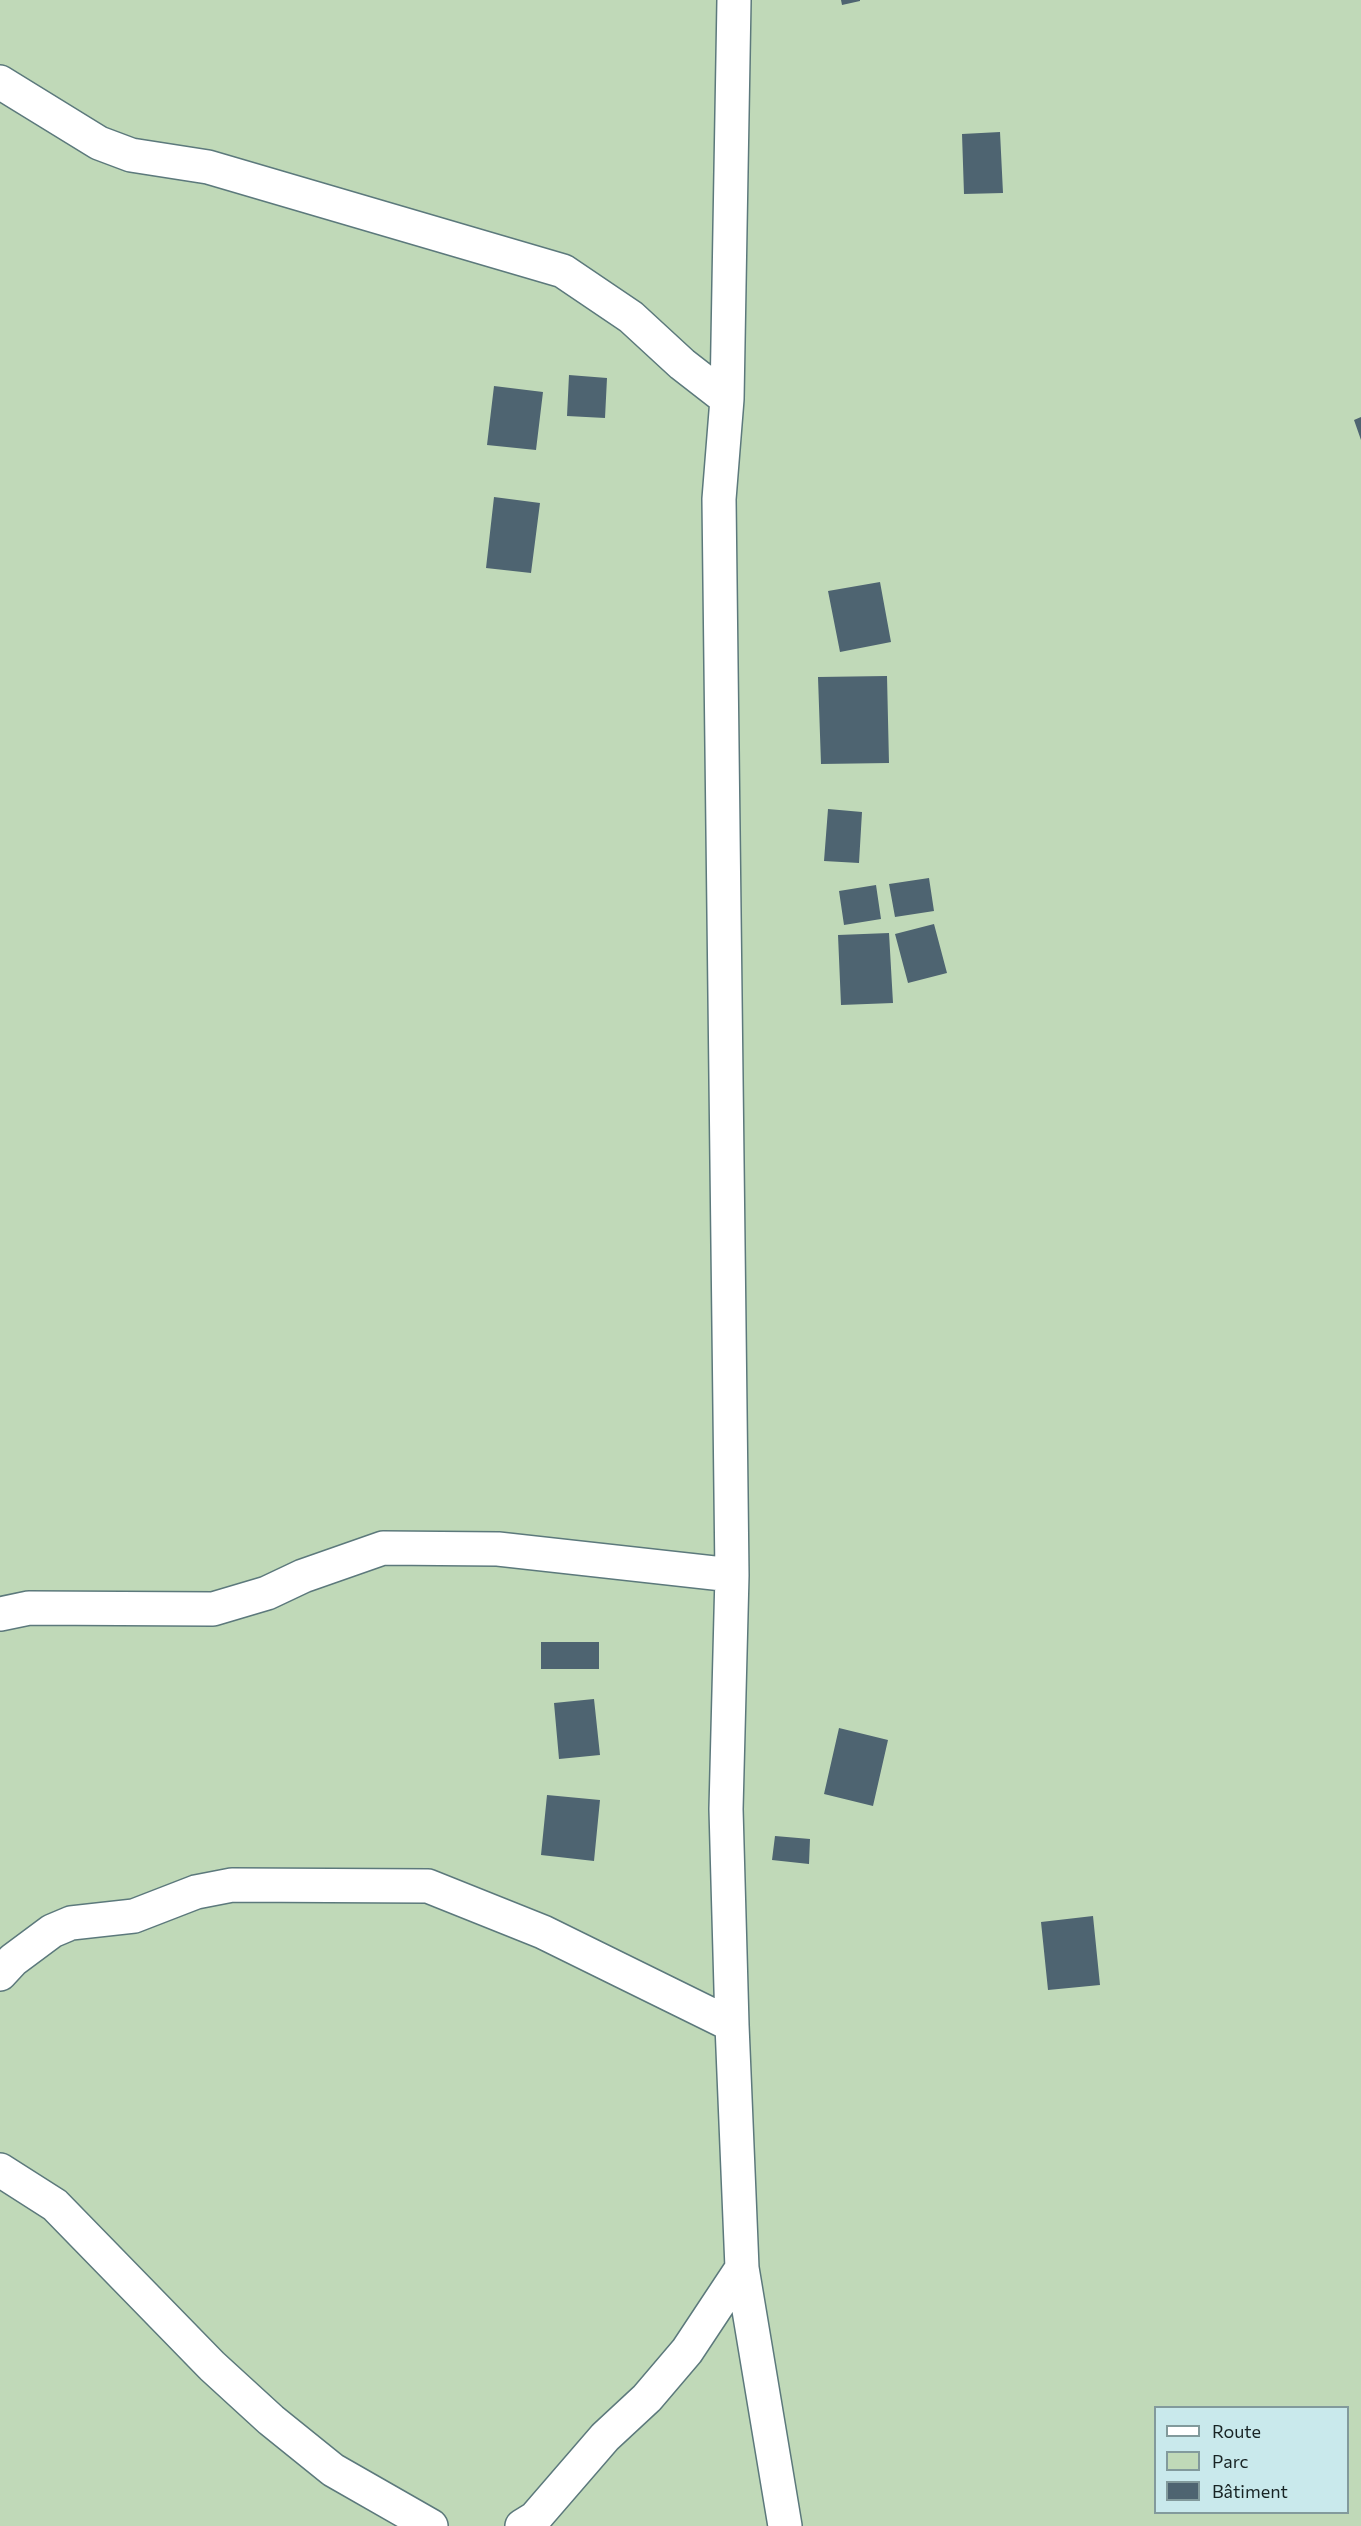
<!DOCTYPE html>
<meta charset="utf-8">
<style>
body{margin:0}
#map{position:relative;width:1361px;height:2526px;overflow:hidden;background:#c9e9ec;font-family:Commissioner,sans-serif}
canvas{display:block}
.legend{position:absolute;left:1154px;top:2406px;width:195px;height:108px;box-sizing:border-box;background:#c9e9ec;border:2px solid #829a9c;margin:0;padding:8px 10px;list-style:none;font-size:18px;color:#182425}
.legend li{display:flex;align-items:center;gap:12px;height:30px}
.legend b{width:30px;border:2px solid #829a9c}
</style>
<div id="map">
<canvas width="1361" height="2526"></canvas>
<ul class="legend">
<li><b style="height:8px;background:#fff"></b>Route</li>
<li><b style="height:16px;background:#c0d9b8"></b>Parc</li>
<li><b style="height:16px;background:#4e6471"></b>Bâtiment</li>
</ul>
</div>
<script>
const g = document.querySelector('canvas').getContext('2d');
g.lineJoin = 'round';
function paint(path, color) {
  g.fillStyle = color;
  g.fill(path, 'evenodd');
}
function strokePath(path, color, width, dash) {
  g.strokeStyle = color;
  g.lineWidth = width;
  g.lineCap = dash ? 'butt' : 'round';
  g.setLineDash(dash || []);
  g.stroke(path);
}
const green = new Path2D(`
 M0,0h1361v2526h-1361zM1156,2408h192v104h-192z`);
const building = new Path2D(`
 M841,0h19v1l-18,4z
 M1000,132l3,61 -39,1 -2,-60z
 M569,375l38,3 -2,40 -38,-2z
 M494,386l49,6 -7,58 -49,-5z
 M1361,417v23l-7,-20z
 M494,497l46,6 -9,70 -45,-5z
 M880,582l11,60 -51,10 -12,-61z
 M887,676l2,87 -68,1 -3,-87z
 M828,809l34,3 -3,51 -35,-2z
 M929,878l5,33 -39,6 -6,-33z
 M876,885l5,34 -37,6 -5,-34z
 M934,924l13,49 -39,10 -13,-49z
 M889,933l4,70 -52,2 -3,-70z
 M541,1642h58v27h-58z
 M594,1699l6,56 -41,4 -5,-56z
 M839,1728l49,12 -15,66 -49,-12z
 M547,1795l53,5 -6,61 -53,-6z
 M775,1836l35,3 -1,25 -37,-4z
 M1093,1916l7,69 -52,5 -7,-68z`);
const minor = new Path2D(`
 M734,0l-7,399 -8,100 13,1076 -6,234 6,216 10,243 43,258
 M0,82l99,61 32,12 77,12 355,104 68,46 51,47 45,35
 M0,1614l29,-6 184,1 54,-16 36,-17 80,-28 115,1 234,26
 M0,1974l13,-14 39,-29 19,-8 63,-7 62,-24 36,-7 196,1 115,46 189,93
 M0,2170l55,35 157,161 59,54 62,50 98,56
 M522,2526l13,-8 70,-81 42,-39 40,-47 55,-83`);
paint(green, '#c0d9b8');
paint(building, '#4e6471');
strokePath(minor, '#5c797c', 36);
strokePath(minor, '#fff', 33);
</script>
